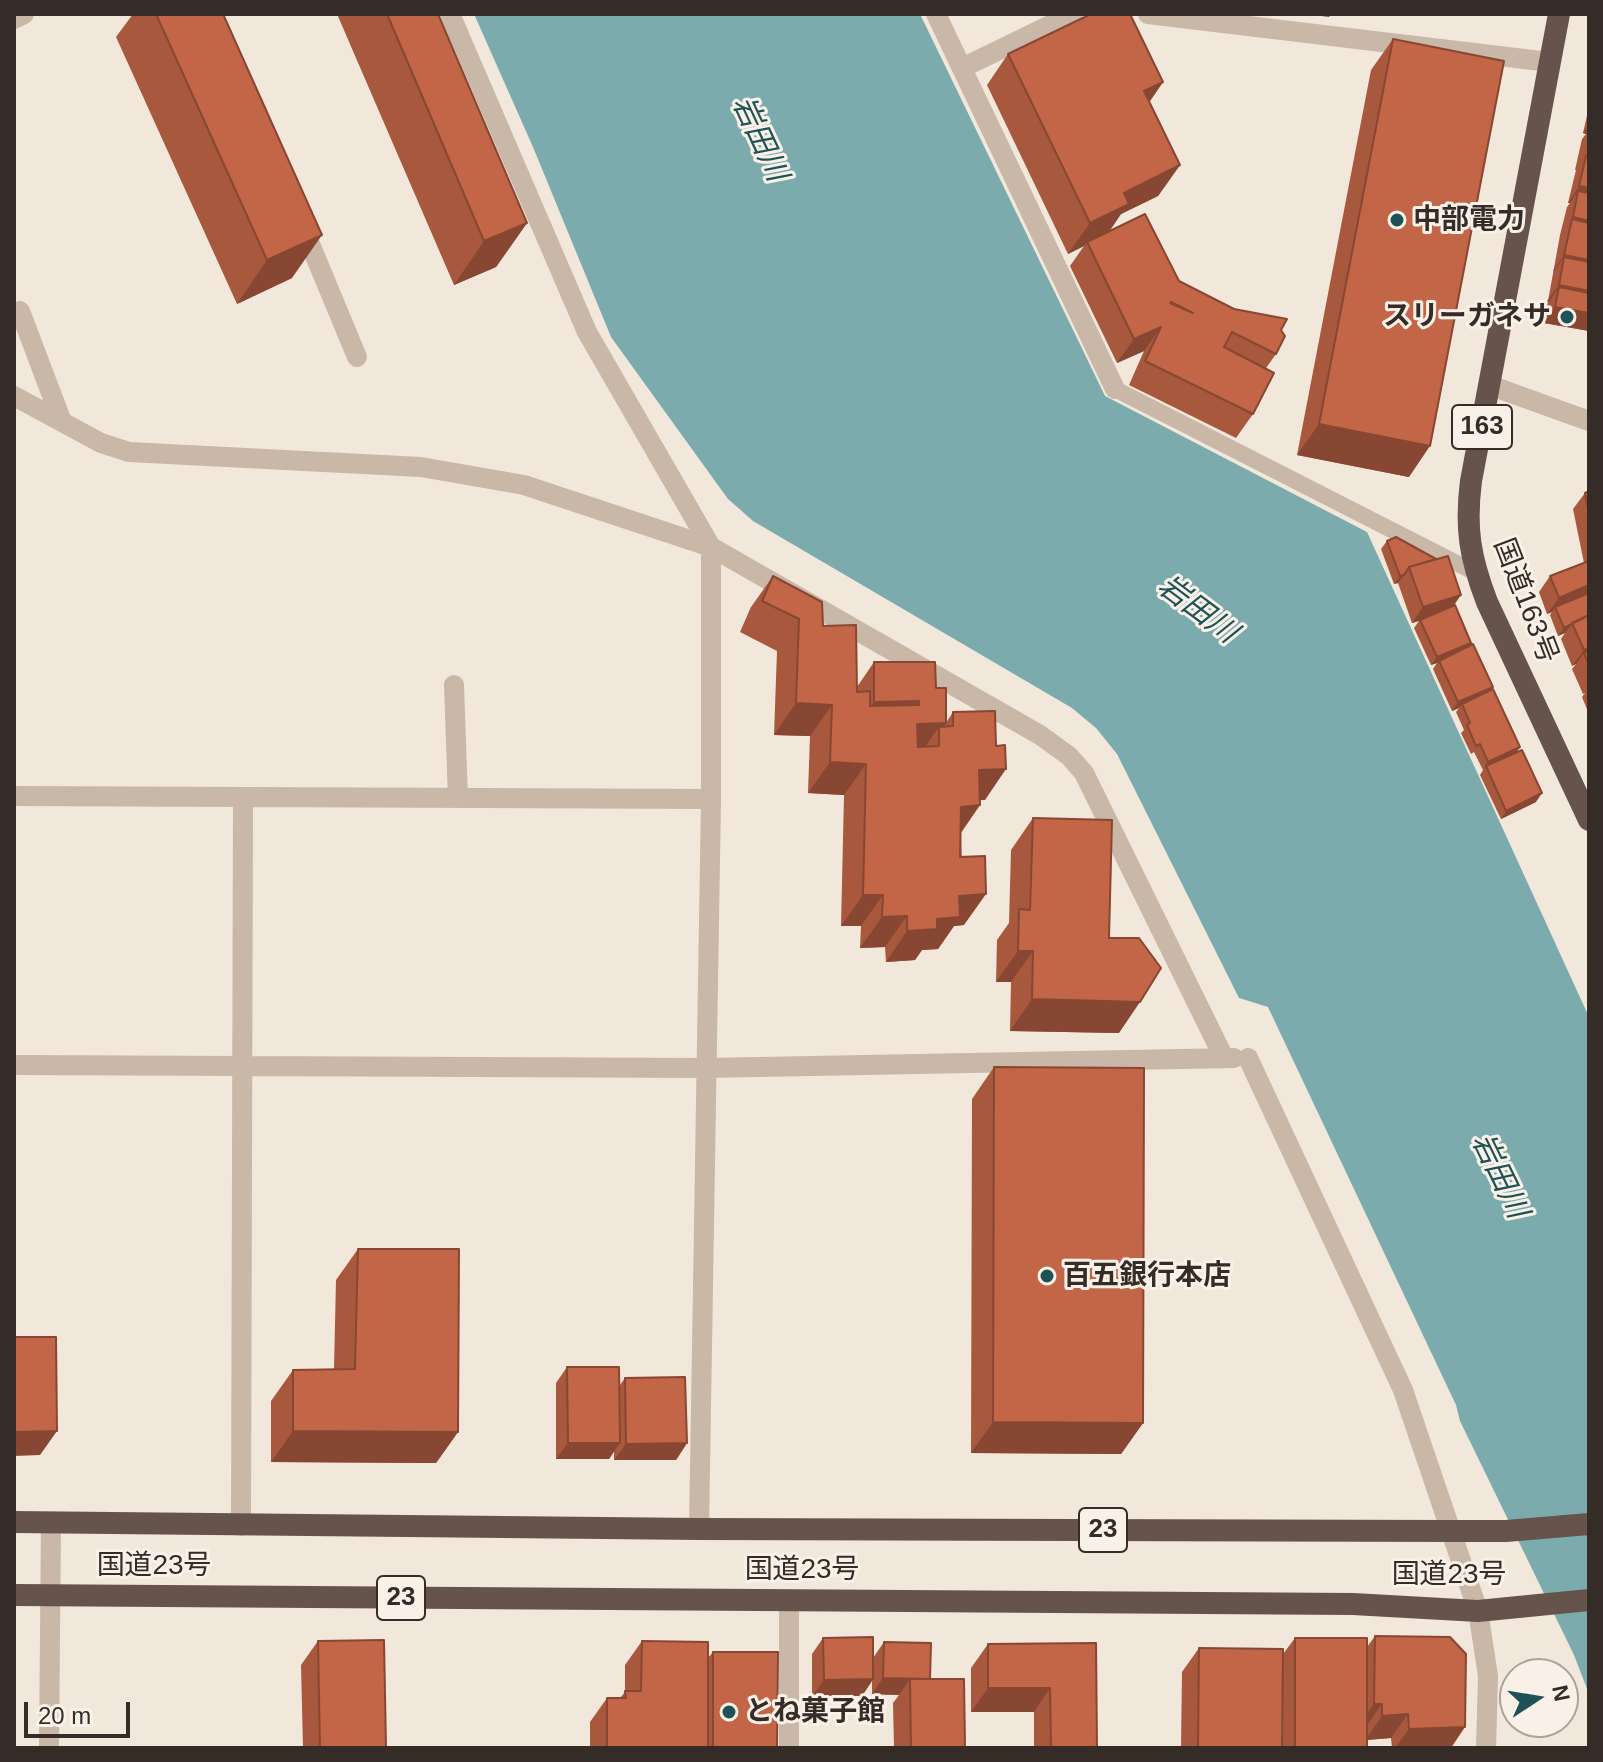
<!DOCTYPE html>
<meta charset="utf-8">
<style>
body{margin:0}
#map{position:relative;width:1603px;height:1762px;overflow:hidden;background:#f1e7db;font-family:Arial,sans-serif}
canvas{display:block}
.frame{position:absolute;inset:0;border:16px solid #352c28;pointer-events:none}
.north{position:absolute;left:1499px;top:1658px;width:80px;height:80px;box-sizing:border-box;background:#f9f1e7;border:2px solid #aba29b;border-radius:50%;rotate:78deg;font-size:22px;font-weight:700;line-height:32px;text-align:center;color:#352c28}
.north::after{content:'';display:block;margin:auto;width:28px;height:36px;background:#1e5256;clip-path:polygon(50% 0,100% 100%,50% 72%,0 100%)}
.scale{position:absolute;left:24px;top:1702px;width:106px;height:36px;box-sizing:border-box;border:4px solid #352c28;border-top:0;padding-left:10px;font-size:24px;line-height:28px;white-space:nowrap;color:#352c28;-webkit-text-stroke:6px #f9f1e7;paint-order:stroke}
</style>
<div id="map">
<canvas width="1603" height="1762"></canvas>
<div class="frame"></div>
<div class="north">N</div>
<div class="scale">20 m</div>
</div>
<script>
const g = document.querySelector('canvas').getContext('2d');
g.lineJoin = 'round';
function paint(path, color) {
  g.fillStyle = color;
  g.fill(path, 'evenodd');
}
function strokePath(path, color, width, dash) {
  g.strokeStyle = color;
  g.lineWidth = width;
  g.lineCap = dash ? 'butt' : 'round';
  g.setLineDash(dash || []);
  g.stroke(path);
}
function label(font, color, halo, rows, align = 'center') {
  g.font = font + ' Arial,"Noto Sans JP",sans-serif';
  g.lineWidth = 6;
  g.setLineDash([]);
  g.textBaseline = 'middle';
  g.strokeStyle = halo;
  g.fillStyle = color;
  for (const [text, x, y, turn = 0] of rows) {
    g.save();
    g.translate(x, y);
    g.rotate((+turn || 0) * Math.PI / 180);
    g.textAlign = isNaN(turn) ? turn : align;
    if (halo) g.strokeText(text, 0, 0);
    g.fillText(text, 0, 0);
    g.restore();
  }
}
const water = new Path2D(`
 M474,14h446l185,382 262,136 222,485v677l-15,-39 -114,-234 -4,-16 -188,-398 -29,-9 -122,-244 -21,-26 -24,-20 -319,-187 -25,-22 -117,-162 -78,-190z`);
const service = new Path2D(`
 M1115,389l361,184`);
const minor = new Path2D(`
 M450,14l137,318 124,215v252l-12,730
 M936,14l179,375
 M1148,14l401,48
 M962,68l111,-54
 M303,227l54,130
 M20,311l42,111
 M1489,385l100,36
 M14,396l87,47 28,9 292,15 103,18 187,62 329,188 29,21 15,17 140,285
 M454,685l4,113
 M14,796l697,3
 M14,1065l692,3 528,-10
 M241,1526l2,-729
 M789,1600v148
 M49,1748l2,-226`);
const tertiary = new Path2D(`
 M14,19l10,-5
 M1248,1058l155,332 75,221 10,65 -2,72`);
const trunk = new Path2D(`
 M1559,14l-88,467c-6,47 -1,77 16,121l102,218
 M14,1522l685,7 752,2h55l83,-7
 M14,1595l1339,9 125,7 111,-11`);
const wall = new Path2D(`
 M133,14h90l69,264 -55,26 -121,-267z
 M337,14h101l89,209 -31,44 -42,18z
 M1393,39l16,438 -112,-22 74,-385z
 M1008,54l155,28 -14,20 31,63 -22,31 -37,18 -12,17 70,50 55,28 47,21 -5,24 -10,14 -13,46 -17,24 -107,-53 15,-34 -27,12 -47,-97 14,-20 -16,8 -81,-169zM1171,302l22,11 -23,-10z
 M1589,107v224l-45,-8 16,-88 7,-28 3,-4h-2l8,-33h-1l7,-31 4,-5 -3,-1z
 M1589,491v223l-7,-17 3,-4 -2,1 -11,-25 4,-5 -4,2 -11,-27 4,-6 -7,3 -8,-21 2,-3 -5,2 -8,-22 11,-16 34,-13 -11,-54 12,-16z
 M1387,541l67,64 17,38 -2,3 21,44 27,62 19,50 -35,17 -21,-44 3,-5 -9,-18 -3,2 -10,-21 3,-3 -8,-18 3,-4 -7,3 -19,-42 4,-6 -6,2 -17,-37 5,-7 -7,2 -14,-40 -4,1 -13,-35z
 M773,576l50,50 34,61 17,-25 62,26 10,35 7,-11 32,88h-5v5l-19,28 3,92 -10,1 -16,23 -16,1 -7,10 -29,2 -1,-15 -25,1 1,-22h-20l3,-131 -36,-2 2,-57 -36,-1 3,-84 -37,-19 11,-25z
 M1033,818l76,120 10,95 -109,-2 1,-49h-15l1,-42 12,-17 2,-73z
 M994,1067l149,356 -22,31 -150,-1 1,-354z
 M358,1249l100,183 -22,31 -165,-1v-61l22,-31 41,-1 2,-89z
 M567,1367l53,18 5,-7 62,65 -11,17h-62v-9l-5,8h-53v-76z
 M1375,1636l76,112h-59l-1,-10 -24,2v8h-186l1,-76 17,-24 84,6 12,-16 72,9z
 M823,1638l50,20 11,-16 46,37 35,69h-71l-1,-45 6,-8 -27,-1v-13l-10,15h-50v-42z
 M318,1641l68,107h-83l-2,-83z
 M642,1641l66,17 5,-6 64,96h-187v-26l17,-24h13l5,-6v-27z
 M1096,1643l1,105h-63v-36h-63v-44l17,-24z`);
const shadedWall = new Path2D(`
 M1306,14h25l-2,3z
 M1163,82l-21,31 2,-22z
 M1589,124v5l-3,5 -3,-1z
 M1587,154h2v19l-3,-17 -11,14z
 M1180,165l-22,31 -37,18 -14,21 -20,7 -3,4 -16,8 22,-31 34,-30z
 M1579,186l10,2v19l-11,-16 -8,12h-2z
 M527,223l-31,44 -42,18 30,-44z
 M322,235l-30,43 -55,26 30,-44z
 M1564,255l25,5v18l-25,-21 -10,14h-1z
 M1559,285l30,6v19l-30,-23 -10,15 -2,-1z
 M1555,307l34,6v18l-45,-8z
 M1161,327l-17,24 -27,12 17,-24z
 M1319,424l111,22 -21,31 -112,-22z
 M1404,575l-6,8 -4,1 6,-8z
 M1589,585v12l-34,10 -3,5 -5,2 12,-16z
 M1461,595l-11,16 -38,12 11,-16z
 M1571,625l-6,8 -7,3 6,-8z
 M1471,643l-5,8 -27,10 -2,2 -6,2 6,-8z
 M1589,647v12l-5,-6 -8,11 -4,2 12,-16z
 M1493,687l-6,8 -25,9 -3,4 -7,3 6,-9z
 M919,701l-22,31 -45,1 22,-31z
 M796,703l36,2 -22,31 -36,-1z
 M946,723l-7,10v-6l-19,27 -25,1 22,-31z
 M1520,747l-5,8 -29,11 -3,5 5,-9z
 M830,762l36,2 -22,31 -36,-2z
 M1006,769l-21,31 -28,1 22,-31z
 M1542,793l-6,9 -35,17 5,-8z
 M980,805l-22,31 3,-29z
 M986,894l-22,31 -10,1 -16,23 -16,1 -7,10 -29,2 21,-31 52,-35z
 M863,895h20l-22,31h-20z
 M907,916l-22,31 -25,1 22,-31z
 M1018,951h15l-22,31h-15z
 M1032,999l108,3 -21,31 -109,-2z
 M993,1422l150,1 -22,31 -150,-1z
 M57,1431l-17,24 -26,1v-24z
 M293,1431l165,1 -22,31 -165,-1z
 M568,1443h52l-11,16h-53z
 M687,1443l-11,17h-62l12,-16z
 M883,1678l47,2 -20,-1 -11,16 -27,-1z
 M873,1679l-11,17h-50l12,-16z
 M988,1688h62l-16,24h-63z
 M1374,1704h8l-17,24h-8z
 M1408,1714l-17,24 -26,2 17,-24z
 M1465,1727l-14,21h-56l14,-19z`);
const building = new Path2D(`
 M156,14h67l99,221 -55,25z
 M387,14h51l89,209 -43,18z
 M1091,14h39l33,68 -19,9 36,74 -56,28 5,11 -39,19 -82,-169z
 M1393,39l111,22 -74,385 -111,-22z
 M1586,156h3v32l-10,-2z
 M1578,191l11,2v28l-16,-4z
 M1145,214l34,67 55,28 53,10 -6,11 4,6 -9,18 -44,-22 -8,15 50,26 -21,41 -108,-53 16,-34 -27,12 -47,-97zM1171,302l22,11 -23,-10z
 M1572,219l17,4v37l-25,-5z
 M1564,257l25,5v29l-30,-6z
 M1559,287l30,6v20l-34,-6z
 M1589,491v23l-4,-21z
 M1396,537l40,22 -27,8 -5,8 -4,1 -13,-35z
 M1448,556l13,39 -38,12 -14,-40z
 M1589,561v24l-30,13 -9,-22z
 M773,576l49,26 1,24 33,-1 1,67 13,-1v15l49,-1v-4l-45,1v-40h61l1,26h10v35l-29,1 1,23 21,-1v-19l14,-1v-14l42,-1 1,35 9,-1 1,24 -27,1 1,35 -19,2 -1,50 25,-1 1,38 -27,2 1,21 -23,2v10l-30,2v-15l-25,1 1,-22h-20l3,-131 -36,-2 2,-57 -36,-2 3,-84 -37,-18z
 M1589,593v22l-25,13 -9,-21z
 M1455,605l16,38 -34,14 -17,-37z
 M1589,615v32l-5,3 -12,-27z
 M1473,644l20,43 -35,15 -19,-41z
 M1589,651v14l-5,-12z
 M1493,689l27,58 -32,15 -8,-18 -4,2 -9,-21 3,-2 -8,-19z
 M1522,750l20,43 -36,18 -20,-45z
 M1033,818l79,2 -3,118h30l22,30 -21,34 -108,-3 1,-48h-15l1,-42 11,1z
 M994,1067l150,1 -1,355 -150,-1z
 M358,1249h101l-1,183 -165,-1v-61l62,-1z
 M14,1337h42l1,94 -43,1z
 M567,1367h52l1,76h-52z
 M685,1377l2,66 -61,1 -1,-66z
 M1375,1636l75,1 16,17 -1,73 -56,2 -1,-15 -26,2v-12h-8z
 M873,1637v42l-49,1 -1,-42z
 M1295,1638h72v110h-72z
 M384,1640l2,108h-66l-2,-107z
 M642,1641l66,1v106h-101v-50h19l-1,-7h16z
 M884,1642l47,1 -1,36 -47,-1z
 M1096,1643l1,105h-46l-1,-60h-62v-44z
 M1199,1648l84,1 -1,99h-84z
 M713,1652h65l-1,96h-64z
 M910,1679h54l1,69h-54z`);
const markers = [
 [1397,220,8,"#1e5256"],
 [1567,317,8,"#1e5256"],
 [1047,1276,8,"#1e5256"],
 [729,1712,8,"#1e5256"]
];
const shields = [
 [1482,427,60],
 [1103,1530,48],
 [401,1598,48]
];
const shieldNames = [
 ["163",1482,427],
 ["23",1103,1530],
 ["23",401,1598]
];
const poiNames = [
 ["中部電力",1413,220],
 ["スリーガネサ",1551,317,"right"],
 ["百五銀行本店",1063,1276],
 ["とね菓子館",745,1712]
];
const streetNames = [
 ["国道163号",1525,601,69],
 ["国道23号",154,1566],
 ["国道23号",802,1570],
 ["国道23号",1449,1575]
];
const waterNames = [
 ["岩田川",759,139,65],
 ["岩田川",1197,610,37],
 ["岩田川",1499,1176,64]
];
paint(water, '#7babad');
strokePath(service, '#c9b7a7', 16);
strokePath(minor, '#c9b7a7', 20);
strokePath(tertiary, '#c9b7a7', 20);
strokePath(trunk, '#66544c', 22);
paint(wall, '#a8583d');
paint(shadedWall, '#884732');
paint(building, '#c36647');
strokePath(building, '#884732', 2);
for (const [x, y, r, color] of markers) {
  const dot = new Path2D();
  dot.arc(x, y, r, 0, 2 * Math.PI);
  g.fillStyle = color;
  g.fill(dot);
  strokePath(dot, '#f9f1e7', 3);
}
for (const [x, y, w] of shields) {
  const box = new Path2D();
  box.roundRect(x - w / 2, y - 22, w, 44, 6);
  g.fillStyle = '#f9f1e7';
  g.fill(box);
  strokePath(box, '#352c28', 2);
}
label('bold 26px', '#352c28', null, shieldNames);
label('bold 28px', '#352c28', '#f9f1e7', poiNames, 'left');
label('28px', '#352c28', '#f9f1e7', streetNames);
label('italic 30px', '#1e5256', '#f9f1e7', waterNames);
</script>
